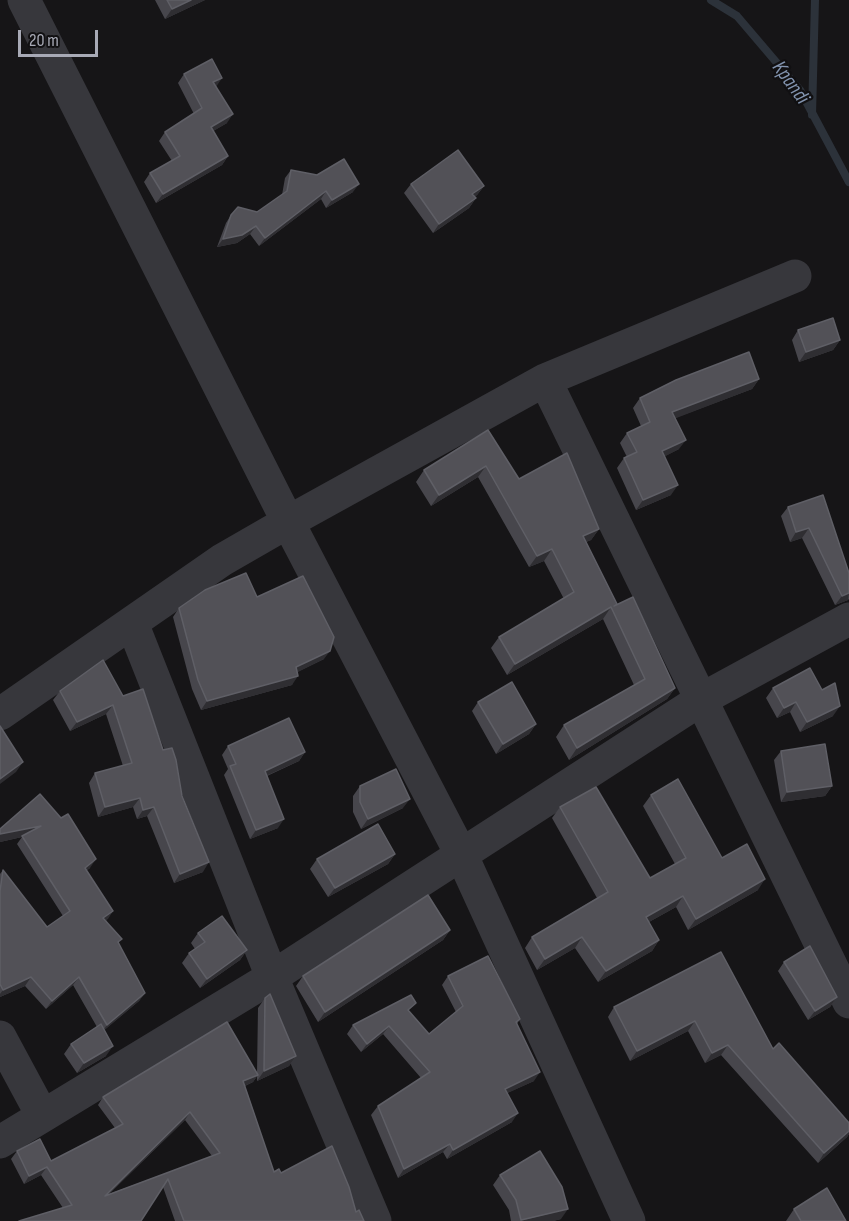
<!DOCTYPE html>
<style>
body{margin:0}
#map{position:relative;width:849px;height:1221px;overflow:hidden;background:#161517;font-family:"Sofia Sans Condensed",sans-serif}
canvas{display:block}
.scale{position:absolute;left:18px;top:30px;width:80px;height:27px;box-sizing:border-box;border:3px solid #a8aab6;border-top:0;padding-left:8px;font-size:18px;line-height:21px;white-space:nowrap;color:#a8aab6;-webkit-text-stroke:4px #111012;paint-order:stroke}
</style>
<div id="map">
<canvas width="849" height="1221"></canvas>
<div class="scale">20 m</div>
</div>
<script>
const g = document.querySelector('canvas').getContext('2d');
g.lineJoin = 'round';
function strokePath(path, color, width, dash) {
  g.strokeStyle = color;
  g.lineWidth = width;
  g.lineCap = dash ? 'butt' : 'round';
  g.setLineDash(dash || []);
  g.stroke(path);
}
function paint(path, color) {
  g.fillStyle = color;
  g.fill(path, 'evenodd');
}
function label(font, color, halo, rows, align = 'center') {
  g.font = font + ' "Sofia Sans Condensed",sans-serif';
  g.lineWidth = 4.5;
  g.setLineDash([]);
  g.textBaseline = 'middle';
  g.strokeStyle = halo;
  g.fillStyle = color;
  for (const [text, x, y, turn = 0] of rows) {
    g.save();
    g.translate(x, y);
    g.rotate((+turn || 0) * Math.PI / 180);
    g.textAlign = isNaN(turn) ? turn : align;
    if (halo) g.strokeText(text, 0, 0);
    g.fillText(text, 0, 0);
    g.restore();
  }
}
const stream = new Path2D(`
 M711,0l26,16 63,74 49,92
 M812,115l3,-115`);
const minor = new Path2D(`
 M24,0l264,522 174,334 167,365
 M545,380l304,622
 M132,623l140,354 103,244
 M0,714l222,-154 66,-38 257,-142 250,-104
 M0,1037l42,78
 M0,1142l272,-165 430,-278 147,-80`);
const wall = new Path2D(`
 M155,0h50l-40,19z
 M184,74l32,13 11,36 -14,8 15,25 -6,9 -66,38 -12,-21 6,-9 22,-12 -13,-20 6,-9 29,-18 -16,-31z
 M291,170l62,22 -27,16 -5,-9 -62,47 -9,-12 -13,9 -20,4 9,-24 5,-8 26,-3 25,-17 3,-17z
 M411,184l73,2 -7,9 -3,2 2,1 -7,10 -36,25 -29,-40z
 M798,330l42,10 -7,10 -34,12 -7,-22z
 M759,379l-7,10 -77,29 4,31 -14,7 6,39 -35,15 -19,-42 7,-10 3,-1 -7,-14 7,-10 14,-7 -8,-18 7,-10z
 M488,430l31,49 80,50 -8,11 -5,2 31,62 58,84 -8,11 -98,61 -13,-23 8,-12 70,-40 -31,-66 -96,56 -16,-27 8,-11 65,-38 -20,-38 -15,6 -51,-90 -47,29 -15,-24 8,-12z
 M823,495l26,78v26l-1,1 -13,5 -33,-67 -12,4 -9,-26 7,-9z
 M257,597l67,62 -27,13 -5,13 -91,25 -9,-21 -19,-72 6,-9z
 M773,688l60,28 -33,16 -10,-20 -13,6 -11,-20z
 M60,691l63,5 40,54 19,46 21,76 -29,11 -27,-67 -10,3 -4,-12 -35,10 -9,-34 6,-10 28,-7 -17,-52 -36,17 -17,-31z
 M478,702l58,22 -7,10 -33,20 -24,-43z
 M228,746l77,6 -6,9 -32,15 11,52 -28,11 -26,-64 4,-6 -6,-14z
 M781,751l51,35 -7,10 -44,6 -7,-42z
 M360,786l43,22 -42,21 -8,-17v-16z
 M40,794l50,74 -4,3 27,40 -7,9 39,73 -6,8 -35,29 2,26 -29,17 -13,-19 7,-10 26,-17 -24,-42 -27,24 -21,-23 -25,11v-123l3,-4 44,57 16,-11 -46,-72 5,-7 -22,5v-13z
 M651,795l107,95 -70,40 -12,-23 -27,15 10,18 -7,11 -54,31 -23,-34 -38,22 -12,-22 7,-11 65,-39 -45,-80 8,-11 90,71 25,-14 -32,-58z
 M395,854l-7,10 -60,33 -18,-28 7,-10z
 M450,930l-7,10 -125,82 -22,-36 7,-10z
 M198,933l49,17 -7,10 -40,28 -18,-25 7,-10 6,-4 -4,-6z
 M721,952l52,97 76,74v11l-2,3 -29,26 -97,-108 -16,8 -17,-32 -58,30 -22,-44 6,-10z
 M784,962l53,35 -7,10 -22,13 -30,-49z
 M448,976l72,43 -3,5 17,57 -27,12 5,29 -65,37 -4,-7 -45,26 -27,-63 7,-9 43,-28 -38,-44 -22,18 -14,-18 6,-9 57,-13 19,22 27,-22 -14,-27z
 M265,998l31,58 -7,10 -32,15v-5l-4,6 -8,4 29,86 7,1 75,39 8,9h-189l-12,-34 -100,21 -22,-33 -17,9 -13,-25 6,-8 34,10 64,-33 -17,-23 5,-8 154,-24 1,-65zM185,1120l27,36 -103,38z
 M500,1175l61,44 -8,2h-42l-2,-11 -16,-25z
 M794,1209l52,12h-60z`);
const shadedWall = new Path2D(`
 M191,0h14l-40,19 7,-10z
 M222,78l-6,9 -3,-5z
 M233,114l-6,9 -22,13 6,-9z
 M228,156l-6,9 -66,38 7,-9z
 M359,184l-6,8 -27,16 6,-8z
 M484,186l-7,9 -12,9 7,-10z
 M326,191l-5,8 -62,47 6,-8z
 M476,198l-7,10 -36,25 6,-9z
 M256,226l-6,8 -13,9 -20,4 6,-8z
 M840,340l-7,10 -34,12 7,-10z
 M759,379l-7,10 -86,33 6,-10z
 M686,440l-7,9 -23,12 6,-10z
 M486,466l-8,11 -47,29 8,-11z
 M678,485l-7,10 -35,15 7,-10z
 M809,528l-7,10 -12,4 6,-10z
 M599,529l-8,11 -16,7 8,-11z
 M552,549l-8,12 -15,6 8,-11z
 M849,593l-1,7 -13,5 7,-9z
 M611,607l-8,12 -96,56 8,-11z
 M330,651l-6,8 -34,17 6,-9z
 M298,676l-6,9 -91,25 6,-9z
 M675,688l-8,11 -98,61 8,-12z
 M796,702l-6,10 -13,6 7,-10z
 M113,705l-7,9 -36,17 7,-9z
 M840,706l-7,10 -33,16 7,-10z
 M536,724l-7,10 -33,20 7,-10z
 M305,752l-6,9 -40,18 6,-8z
 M23,762l-7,10 -16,12v-5z
 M832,786l-7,10 -44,6 6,-10z
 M140,798l-7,9 -35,10 7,-10z
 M410,799l-7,9 -42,21 7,-10z
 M154,807l-7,9 -10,3 6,-9z
 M284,819l-6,9 -28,11 6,-9z
 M41,826l-6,8 -35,8v-8z
 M395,854l-7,10 -60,33 7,-9z
 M96,859l-6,9 -11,8 6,-8z
 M209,862l-6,10 -29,11 6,-9z
 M765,879l-7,11 -70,40 8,-11z
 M683,896l-7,11 -38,21 8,-11z
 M113,911l-5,8 -10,7 5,-8z
 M450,930l-7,10 -125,82 7,-10z
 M582,937l-7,11 -38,22 8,-11z
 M659,940l-7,11 -54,31 8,-11z
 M247,950l-7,10 -40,28 7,-9z
 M31,977l-6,9 -25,11v-3l3,-4z
 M79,977l-6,8 -27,24 6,-8z
 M145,993l-6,8 -38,32 6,-8z
 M837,997l-7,10 -22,13 7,-9z
 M695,1021l-7,10 -58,30 7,-10z
 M389,1026l-6,8 -22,18 6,-8z
 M728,1045l-7,10 -16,8 7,-10z
 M113,1046l-7,10 -29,17 7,-10z
 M296,1056l-7,10 -32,15 7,-10z
 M540,1072l-6,9 -35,16 6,-8z
 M258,1075l-5,7 -15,7 5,-8z
 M190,1112l-5,8 -86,84 6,-8z
 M518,1113l-6,9 -65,37 6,-9z
 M849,1131v3l-2,3 -29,26 6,-10z
 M450,1144l-7,8 -45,26 6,-9z
 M47,1167l-6,8 -17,9 5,-8z
 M568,1209l-7,10 -8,2h-33z`);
const building = new Path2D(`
 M167,0h24l-19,9z
 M212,59l10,19 -9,4 20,32 -22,13 17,29 -65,38 -13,-21 30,-17 -15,-24 37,-24 -18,-34z
 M458,150l26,36 -12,8 4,4 -37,26 -28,-40z
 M344,159l15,25 -27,16 -6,-9 -61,47 -9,-12 -14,9 -19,4 8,-24 7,-8 19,5 30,-21 4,-21 26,5z
 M833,318l7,22 -34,12 -8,-22z
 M749,352l10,27 -87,33 14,28 -24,11 16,34 -35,15 -19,-42 13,-6 -10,-19 23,-11 -10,-24 36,-18z
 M488,430l31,49 48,-26 32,76 -16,7 34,68 -3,2 19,-9 42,91 -98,60 -13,-23 81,-46 -34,-72 -96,57 -16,-27 75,-45 -22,-43 -15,7 -51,-90 -47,29 -15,-25z
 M823,495l26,78v20l-7,3 -33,-68 -13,4 -8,-25z
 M246,573l11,24 46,-21 31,61 -4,14 -34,16 2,9 -91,25 -9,-21 -19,-72 26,-18z
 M103,660l20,36 20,-7 20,61 9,-2 4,12 6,36 27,66 -29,12 -26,-67 -11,3 -3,-12 -35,9 -10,-34 37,-10 -19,-58 -36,17 -17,-31z
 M810,668l12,22 13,-7 5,23 -33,16 -11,-20 -12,6 -11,-20z
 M512,682l24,42 -33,20 -25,-42z
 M289,718l16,34 -40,19 19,48 -28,11 -26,-64 6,-2 -8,-18z
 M0,726l23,36 -23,17z
 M825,744l7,42 -45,6 -6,-41z
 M396,769l14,30 -42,20 -8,-17v-16z
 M678,779l44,79 25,-14 18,35 -69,40 -13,-23 -37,21 13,23 -53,31 -24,-34 -37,22 -13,-22 76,-45 -48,-85 36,-20 54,91 36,-20 -35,-63z
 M40,794l21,24 7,-4 28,45 -11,9 28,43 -10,7 19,21 -4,3 27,51 -38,32 -28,-48 -27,24 -21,-24 -28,13 -3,-6v-93l3,-21 44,57 23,-16 -48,-75 19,-10 -41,8v-5z
 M378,824l17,30 -60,34 -18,-29z
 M428,895l22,35 -125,82 -22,-36z
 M222,916l25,34 -40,29 -18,-26 16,-11 -7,-9z
 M810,946l27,51 -22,14 -31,-49z
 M721,952l52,97 6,-6 70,80v8l-25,22 -96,-108 -16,8 -17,-32 -58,30 -23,-44z
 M488,956l32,63 -4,3 24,50 -35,17 13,24 -65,37 -3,-6 -46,25 -26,-63 52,-34 -41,-46 -22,18 -14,-19 58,-30 5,8 -8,7 21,24 34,-28 -15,-30z
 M270,994l26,62 -32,15 1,-73z
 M227,1022l31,53 -15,6 31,91 5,-3 2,4 51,-27 17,41 7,25 3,-2 5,11h-180l-16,-42 -27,42h-122l53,-16 -25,-38 -18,9 -12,-25 23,-12 11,22 72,-37 -20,-27zM190,1112l30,41 -115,43z
 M101,1024l12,22 -29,17 -13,-19z
 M540,1151l22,36 6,22 -47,11 -5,-20 -16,-25z
 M827,1188l19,33h-45l-7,-12z`);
const waterNames = [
 ["Kpandi",790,83,54]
];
strokePath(stream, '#2c323a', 8);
strokePath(minor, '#37373c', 33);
paint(wall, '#47464c');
paint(shadedWall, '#2f2e32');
paint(building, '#525157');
strokePath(building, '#5f5f66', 1.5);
label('italic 21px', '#8293ae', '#111012', waterNames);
</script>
